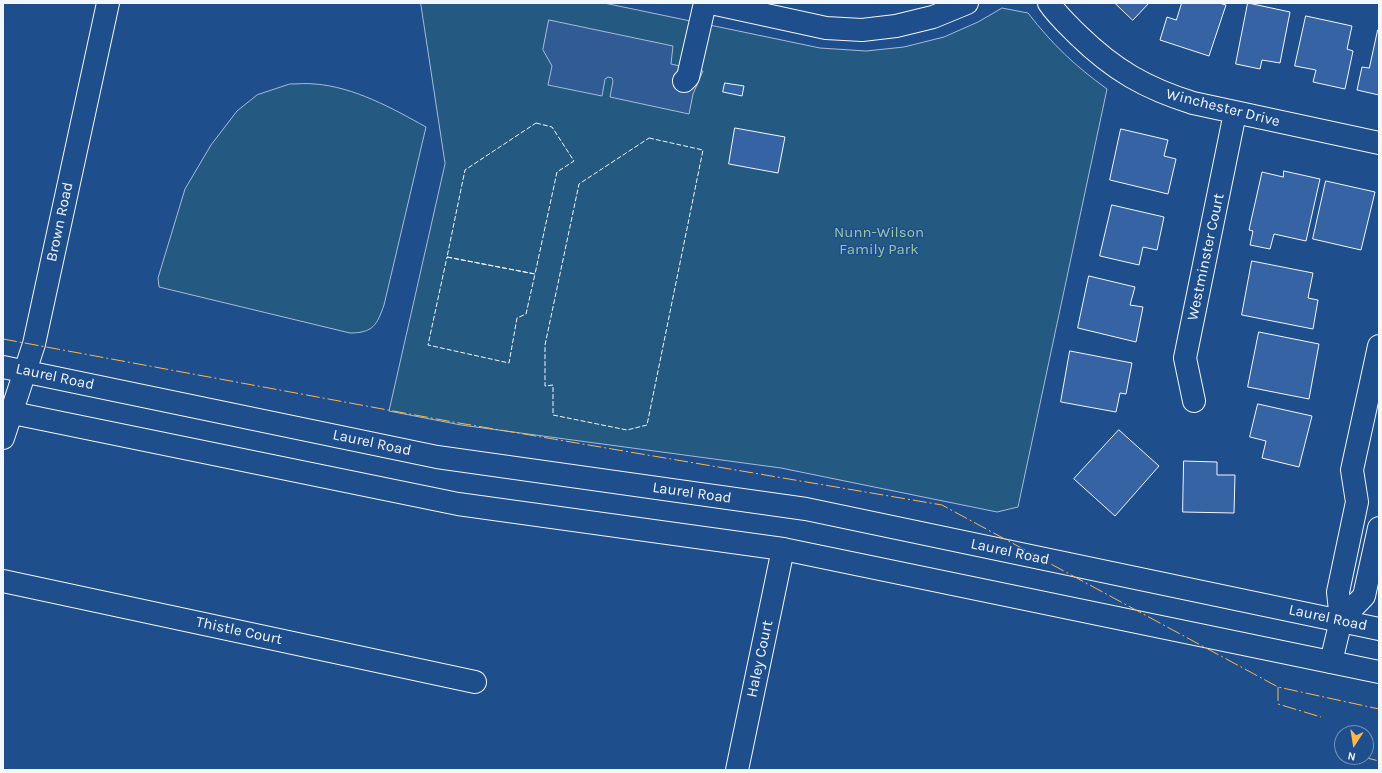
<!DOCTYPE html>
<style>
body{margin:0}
#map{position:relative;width:1382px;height:773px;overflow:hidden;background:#1f4e8c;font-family:Karla,sans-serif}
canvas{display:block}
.frame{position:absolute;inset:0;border:4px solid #f2f6ff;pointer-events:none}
.north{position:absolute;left:1334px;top:725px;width:40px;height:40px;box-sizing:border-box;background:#1f4e8c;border:1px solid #7391ba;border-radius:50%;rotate:192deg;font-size:11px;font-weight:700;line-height:16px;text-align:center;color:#f2f6ff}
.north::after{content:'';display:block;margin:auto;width:14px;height:18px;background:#ffb74d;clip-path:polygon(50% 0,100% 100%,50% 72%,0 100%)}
</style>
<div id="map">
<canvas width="1382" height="773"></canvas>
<div class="frame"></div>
<div class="north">N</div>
</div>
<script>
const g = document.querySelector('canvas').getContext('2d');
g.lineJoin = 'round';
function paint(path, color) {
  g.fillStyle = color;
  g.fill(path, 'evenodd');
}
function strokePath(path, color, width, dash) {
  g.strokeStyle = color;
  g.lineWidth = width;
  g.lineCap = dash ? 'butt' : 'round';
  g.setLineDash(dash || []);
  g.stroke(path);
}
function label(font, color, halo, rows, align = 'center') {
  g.font = font + ' Karla,sans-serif';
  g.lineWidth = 3;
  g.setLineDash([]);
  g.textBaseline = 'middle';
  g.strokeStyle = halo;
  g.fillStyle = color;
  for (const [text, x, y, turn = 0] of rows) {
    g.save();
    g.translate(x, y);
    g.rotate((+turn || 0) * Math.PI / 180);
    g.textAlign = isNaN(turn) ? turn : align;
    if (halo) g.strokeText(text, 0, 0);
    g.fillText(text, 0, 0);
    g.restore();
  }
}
const green = new Path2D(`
 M421,3h183l216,45 46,3 38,-4 40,-10 34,-15 24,-14 26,5c25,32 46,52 79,76l-89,418 -21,5 -216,-44 -320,-43 -72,-14 56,-247z
 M290,84c8,0 17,-1 25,0 39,3 77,24 111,43l-42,178c-7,20 -11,28 -34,28l-191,-46 -1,-9 27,-89 26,-44 26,-34 20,-16z`);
const parking = new Path2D(`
 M549,20l124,26 -2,18 32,7 -10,23 -4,20 -79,-17 3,-16 -1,-3 -4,-1 -3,2 -3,17 -54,-11 4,-19 -9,-16z`);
const building = new Path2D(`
 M1115,3h34l-16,17z
 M1182,3h37l7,2 -17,51 -49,-16 7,-23 9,3z
 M1248,3l42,9 -10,51 -18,-3 -2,9 -24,-5z
 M1306,16l46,10 -5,23 6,2 -8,38 -32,-7 3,-12 -21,-4z
 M1378,30h1v65l-22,-5 5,-23 7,1z
 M725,83l19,3 -2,10 -19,-4z
 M735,128l50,9 -7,36 -49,-9z
 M1121,129l47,11 -4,16 12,3 -8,35 -58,-14z
 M1284,171l36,8 -14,62 -32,-7 -4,15 -20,-4 3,-14 -4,-1 13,-58 21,5z
 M1326,181l49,11 -14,58 -48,-11z
 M1112,205l52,12 -7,33 -14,-3 -4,18 -39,-9z
 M1252,261l61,12 -5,25 10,2 -5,29 -71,-14z
 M1089,276l46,11 -5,18 13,2 -7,35 -58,-14z
 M1259,332l60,12 -10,55 -61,-12z
 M1070,351l62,12 -6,31 -6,-1 -4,19 -55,-10z
 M1258,404l54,12 -13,51 -37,-9 4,-17 -16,-4z
 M1119,430l40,36 -44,50 -41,-37z
 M1184,461l33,1v13h18l-1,38 -51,-1z`);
const minor = new Path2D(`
 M711,3l115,25 36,2 34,-4 37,-9 34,-14
 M1049,3c8,12 19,22 29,32 36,35 67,53 115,68l186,40
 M684,81l4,-4 17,-74
 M1194,401l-9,-43 50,-245
 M3,438l31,-94 74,-341
 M3,581l472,101
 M1341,620l23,-24 15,-68
 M1331,662l10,-42 -3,-28 19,-90 -5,-32 27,-124
 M737,770l46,-221`);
const major = new Path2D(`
 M3,367l434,90 369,52 573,120
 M3,411l455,93 325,45 596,123`);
const fence = new Path2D(`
 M536,123l16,4 22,34 -17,11 -22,102 -88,-17 18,-87z
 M649,138l54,12 -56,275 -20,5 -74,-15v-30l-8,1v-41l34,-161z
 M447,257l88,17 -9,40 -9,4 -8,45 -81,-18z`);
const power = new Path2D(`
 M3,339l450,83 489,83 336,182 101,22
 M1278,687v17l43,13
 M1363,757l16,4`);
const streetNames = [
 ["Winchester Drive",1223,108,14],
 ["Brown Road",60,222,-78],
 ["Westminster Court",1206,257,-78],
 ["Laurel Road",55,377,12],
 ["Laurel Road",372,443,12],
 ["Laurel Road",692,493,8],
 ["Laurel Road",1010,552,12],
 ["Laurel Road",1328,618,12],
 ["Thistle Court",239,631,12],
 ["Haley Court",760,659,-78]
];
const parkNames = [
 ["Nunn-Wilson",879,233],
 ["Family Park",879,250]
];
paint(green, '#245a82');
strokePath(green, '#a8bbd7', 1);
paint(parking, '#305b95');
strokePath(parking, '#a8bbd7', 1);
paint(building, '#3563a3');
strokePath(building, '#f2f6ff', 1);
strokePath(minor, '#f2f6ff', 24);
strokePath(major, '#f2f6ff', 24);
strokePath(minor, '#1f4e8c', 22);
strokePath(major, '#1f4e8c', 22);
strokePath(fence, '#f2f6ff', 1, [5, 2]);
strokePath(power, '#ffb74d', 1, [14, 3, 2, 3]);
label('15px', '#f2f6ff', '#1f4e8c', streetNames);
label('15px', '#97c8a6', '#1f4e8c', parkNames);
</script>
